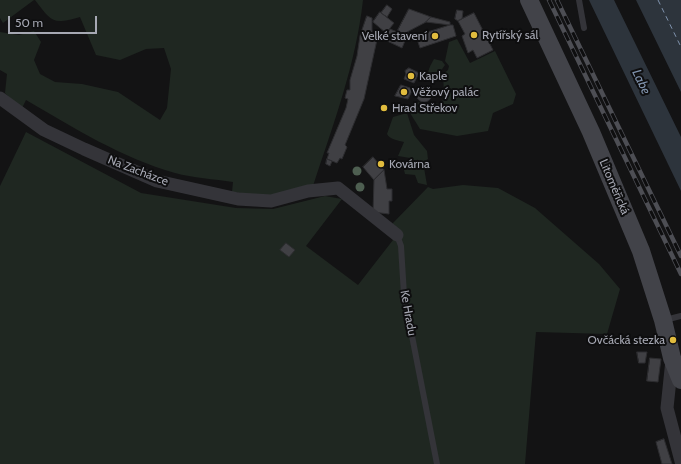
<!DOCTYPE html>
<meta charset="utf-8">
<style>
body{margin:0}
#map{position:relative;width:681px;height:464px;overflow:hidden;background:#131314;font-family:Cabin,sans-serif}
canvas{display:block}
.scale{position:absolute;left:8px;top:16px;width:89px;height:18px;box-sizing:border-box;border:2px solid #a6a8b3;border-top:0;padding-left:5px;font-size:12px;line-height:14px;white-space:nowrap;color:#a6a8b3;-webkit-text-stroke:3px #0e0e0f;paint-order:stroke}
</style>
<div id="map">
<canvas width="681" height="464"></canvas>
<div class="scale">50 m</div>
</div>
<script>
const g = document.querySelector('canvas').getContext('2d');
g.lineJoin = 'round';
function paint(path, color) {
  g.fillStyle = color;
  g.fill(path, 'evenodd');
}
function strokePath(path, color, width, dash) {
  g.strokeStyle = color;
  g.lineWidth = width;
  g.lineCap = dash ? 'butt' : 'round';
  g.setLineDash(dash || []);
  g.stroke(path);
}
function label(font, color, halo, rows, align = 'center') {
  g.font = font + ' Cabin,sans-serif';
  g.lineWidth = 4;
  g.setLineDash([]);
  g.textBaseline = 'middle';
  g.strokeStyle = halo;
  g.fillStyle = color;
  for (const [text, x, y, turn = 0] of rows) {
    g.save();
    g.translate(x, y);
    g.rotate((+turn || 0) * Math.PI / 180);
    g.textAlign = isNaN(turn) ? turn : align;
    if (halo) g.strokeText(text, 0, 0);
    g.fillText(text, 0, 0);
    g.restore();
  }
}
const green = new Path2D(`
 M0,0h34l-31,23 -3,-5z
 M35,0h328c-7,64 -30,125 -50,186l-46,10 -35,-4 1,-10c-19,-3 -40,-4 -58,-9 -53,-15 -101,-45 -149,-73l-5,10 -16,-17 2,-19 -7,-4v-38l19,3 15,-4 7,11 -7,18 6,14 15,8 27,2 36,8 42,28 7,-12 4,-39 -7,-21 -18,1 -26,11 -24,-5 -16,-38c-28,8 -28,5 -45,-17z
 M457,39l13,24 25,-12 21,43 -3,10 -20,9 -5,18 -31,5 -37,-7 -10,-16 3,-11 29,2 2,-11 -1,-19 5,-4 1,-4 -4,-5 4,-19z
 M434,59l8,2 3,4 -13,18c-7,-9 -3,-15 2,-24z
 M407,113l7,22 13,16 1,8 -5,3 4,23 -9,-2 -3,-8 -10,-1 -1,-4 6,-1 3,-6 -3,-5 -12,-2 6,-14c-5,-1 -15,-3 -17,-8l6,-17z
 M26,132l115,61 95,15 37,1 52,-13 17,3 -36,47 52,39 35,-45v-17l35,-36 5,2 30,-4 35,3 37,20 64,56 21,25 -13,45 -71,-2 -11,132h-525v-278z`);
const water = new Path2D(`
 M589,0h25l67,137v54z
 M636,0h45v92z`);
const ferry = new Path2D(`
 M658,0l23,47`);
const building = new Path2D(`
 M387,5l5,4 -5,8 -6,-4z
 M409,9l22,8 -5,5 -19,10 2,1 -2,3 -10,-4z
 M457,10l6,1 -1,8 -4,2 -3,-2z
 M380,12l14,11 -8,10 -13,-11z
 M474,13l19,37 -16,8 -4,-8 -5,3 -6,-17 3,-2 -7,-13z
 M367,16l5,2v16l6,1 -14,64 -19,46 2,2 -5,12 -2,-1 -3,5 -10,-4 2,-6h-2l19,-45 2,-9 -3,-1 2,-8h3v-10l7,-24 3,-20z
 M431,17l19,5v3l-24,-3z
 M450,25h3l3,11 -36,12 -4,-12z
 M390,29l17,7 -5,12 -17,-8z
 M409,68l10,5 -5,10 -10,-4 2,-5 -1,-3z
 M401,85l12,4 -5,10 -13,-3z
 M416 94a8 8 0 1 1 16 0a8 8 0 1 1-16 0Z
 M373,157l11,13 -10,10 -11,-13z
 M327,159l5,2 -2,5 -4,-2z
 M384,170l3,19h5v12h-3v13l-16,-2 1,-32z
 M286,243l9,7 -6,7 -9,-7z
 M637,352h10l-2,11h-6z
 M650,358l11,1 -3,23 -11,-1z
 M664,439l8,25h-10l-6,-22z`);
const lane = new Path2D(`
 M579,0l5,28
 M397,235l4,11 3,49 33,169
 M665,320l16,-4`);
const street = new Path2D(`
 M0,98l44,32 40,19 73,32 81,18 33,2 37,-10 30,-3 59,47
 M672,360l-5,48 14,53`);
const secondary = new Path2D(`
 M529,0l62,132 50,119 22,69 9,38 9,22`);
const rail = new Path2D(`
 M549,0l132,274
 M557,0l124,256`);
const trees = [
 [357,171],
 [360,187]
];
const markers = [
 [474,35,4,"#e1bc3e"],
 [435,36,4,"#e1bc3e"],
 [411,76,4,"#e1bc3e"],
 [404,92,4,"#e1bc3e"],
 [384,108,4,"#e1bc3e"],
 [381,164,4,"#e1bc3e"],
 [673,340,4,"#e1bc3e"]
];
const poiNames = [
 ["Rytířský sál",482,35],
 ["Velké stavení",427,36,"right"],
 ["Kaple",419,76],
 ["Věžový palác",412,92],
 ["Hrad Střekov",392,108],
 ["Kovárna",389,164],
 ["Ovčácká stezka",665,340,"right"]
];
const streetNames = [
 ["Na Zacházce",138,171,21],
 ["Litoměřická",614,187,67],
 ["Ke Hradu",408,313,80]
];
const waterNames = [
 ["Labe",641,82,64]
];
paint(green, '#1f2721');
paint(water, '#2d343c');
strokePath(ferry, '#7f92ac', 1, [5, 4]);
paint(building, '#404044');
strokePath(building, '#2d2d30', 1);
strokePath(lane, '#343439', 6);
strokePath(street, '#343439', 13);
strokePath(secondary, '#424349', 18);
strokePath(rail, '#4d4e54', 4.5);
strokePath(rail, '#0e0e0f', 3, [9]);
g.fillStyle = '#4e5f51';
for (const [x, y] of trees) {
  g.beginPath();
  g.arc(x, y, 4.5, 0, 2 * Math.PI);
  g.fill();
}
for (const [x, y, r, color] of markers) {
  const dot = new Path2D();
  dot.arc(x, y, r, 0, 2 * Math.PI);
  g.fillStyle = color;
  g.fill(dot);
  strokePath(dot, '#0e0e0f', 1.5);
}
label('12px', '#a6a8b3', '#0e0e0f', poiNames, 'left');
label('12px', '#a6a8b3', '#0e0e0f', streetNames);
label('italic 13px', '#7f92ac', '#0e0e0f', waterNames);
</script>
